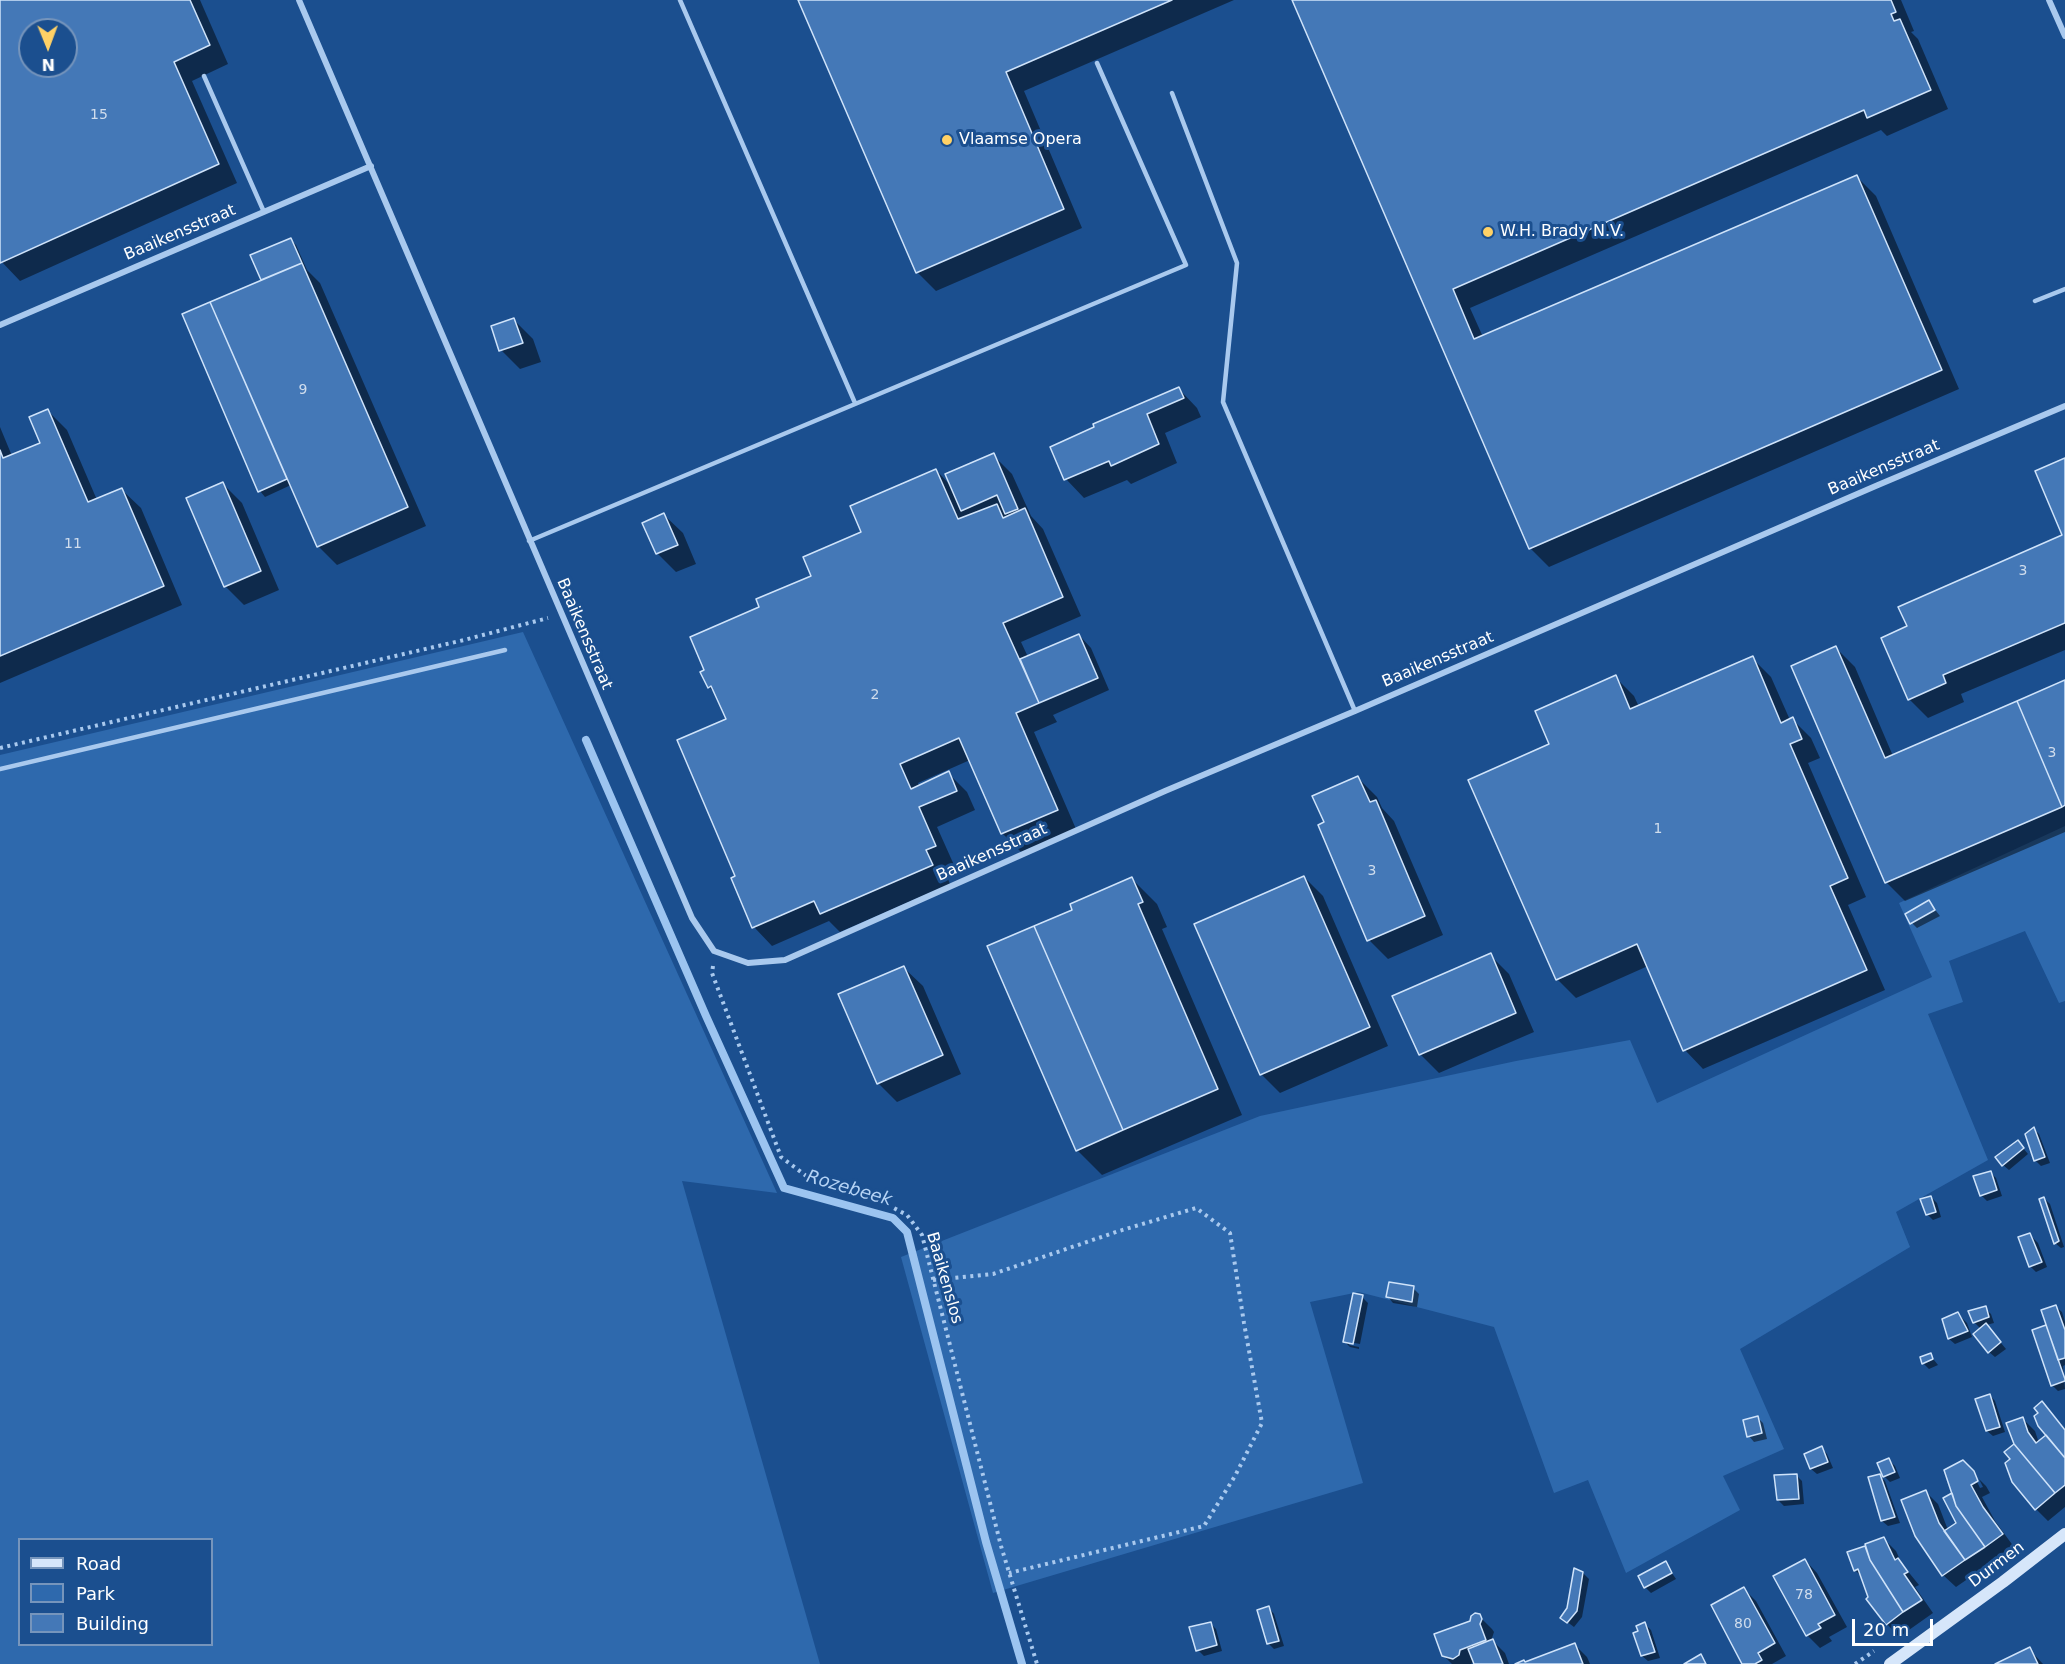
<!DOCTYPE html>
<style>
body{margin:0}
#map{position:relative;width:2065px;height:1664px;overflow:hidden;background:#1b4f8f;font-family:"DejaVu Sans",sans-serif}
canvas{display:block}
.legend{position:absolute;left:18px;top:1538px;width:195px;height:108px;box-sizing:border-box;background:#1b4f8f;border:2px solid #7695bc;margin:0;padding:8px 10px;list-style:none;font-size:18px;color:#fff}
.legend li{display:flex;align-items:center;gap:12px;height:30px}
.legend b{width:30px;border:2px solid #7695bc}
.north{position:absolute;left:18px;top:18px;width:60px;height:60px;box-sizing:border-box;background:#1b4f8f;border:2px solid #7695bc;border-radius:50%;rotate:179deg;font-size:16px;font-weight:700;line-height:24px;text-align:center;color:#fff}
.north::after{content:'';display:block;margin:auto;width:21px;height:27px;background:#ffd166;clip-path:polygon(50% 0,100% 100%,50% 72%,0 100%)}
.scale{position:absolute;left:1852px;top:1619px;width:81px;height:27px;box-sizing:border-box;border:3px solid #fff;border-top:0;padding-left:8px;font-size:18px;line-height:21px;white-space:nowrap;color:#fff;-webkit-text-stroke:4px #1b4f8f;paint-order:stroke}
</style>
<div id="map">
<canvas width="2065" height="1664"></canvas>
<ul class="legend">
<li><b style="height:8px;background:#d6e6fa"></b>Road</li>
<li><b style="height:16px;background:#2e69ad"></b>Park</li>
<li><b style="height:16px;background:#4478b7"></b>Building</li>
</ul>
<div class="north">N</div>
<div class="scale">20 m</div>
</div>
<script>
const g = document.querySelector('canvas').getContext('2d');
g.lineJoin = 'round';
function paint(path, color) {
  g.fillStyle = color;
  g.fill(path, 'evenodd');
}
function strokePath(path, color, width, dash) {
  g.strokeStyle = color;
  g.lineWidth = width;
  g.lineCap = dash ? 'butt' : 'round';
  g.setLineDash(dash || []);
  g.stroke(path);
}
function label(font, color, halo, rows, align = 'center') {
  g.font = font + ' "DejaVu Sans",sans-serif';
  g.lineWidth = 6;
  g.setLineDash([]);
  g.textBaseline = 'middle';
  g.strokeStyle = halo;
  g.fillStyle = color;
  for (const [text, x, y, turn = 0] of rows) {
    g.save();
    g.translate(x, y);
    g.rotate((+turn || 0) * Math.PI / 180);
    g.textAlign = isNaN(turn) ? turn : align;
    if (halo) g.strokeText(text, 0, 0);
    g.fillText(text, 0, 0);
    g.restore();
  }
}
const green = new Path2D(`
 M523,632l254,561 -95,-12 138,483h-820v-909zM20,1540h192v104h-192z
 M2065,826v175l-6,2 -34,-72 -76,30 14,41 -35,12 60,146 -92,52 14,35 -170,102 44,100 -61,27 17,34 -114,63 -38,-93 -34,13 -60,-166 -135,-35 -49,10 53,181 -370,110 -92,-336 359,-141 256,-55 114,-21 27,63 275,-126 -33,-74z`);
const shadow = new Path2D(`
 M0,0h200l28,64 -36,17 45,102 -217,98 -20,-21zM30,30h36v36h-36z
 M799,0h435l-210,91 58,137 -146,63 -19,-19z
 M1293,0h608l13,31 -3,1 7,7 30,70 -61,27 -6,-6 -411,178 13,29 374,-160 19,19 83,193 -410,178 -19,-19z
 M290,239l6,6 11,25 13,13 106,243 -89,39 -19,-19 -27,-61 -26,12 -5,-6 -76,-176 26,-11 4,5 49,-28 -1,-2z
 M514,320l19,19 8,23 -21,7 -19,-19z
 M1179,389l18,19 4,9 -36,16 12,30 -46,21 -4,-4 -43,18 -18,-19 -14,-32z
 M48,411l19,19 30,70 25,-10 19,18 41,97 -182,78v-256l12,29 30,-13z
 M993,455l19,19 19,42 12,13 38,87 -60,26 7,15 51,-22 12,13 18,42 -56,25 4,7 -23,10 42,97 -55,23 -19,-19 -32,-73 -52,23 2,4 28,-14 19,19 8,18 -38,17 17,38 -10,4 6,15 -110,48 -11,-11 -57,25 -18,-19 -17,-50 -9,-158 -12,-25 -7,-7 52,-79 52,-32 123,-106 16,17z
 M2065,460v190l-104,44 3,8 -36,16 -19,-19v-72l155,-91z
 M223,484l19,19 37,87 -35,15 -19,-19z
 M664,515l19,18 13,31 -20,8 -19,-19z
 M1836,648l19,19 38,89 172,-74v150l-160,69 -19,-19z
 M1752,658l19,19 19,43 2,-1 19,19 9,20 -12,5 58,134 -18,8 37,85 -182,79 -18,-19 -37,-84 -72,32 -19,-19 -6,-234 64,-68 19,19 5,11z
 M1358,778l19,19 5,11 12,13 49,114 -55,24 -19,-19 -49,-114 6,-3z
 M1304,877l19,19 65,150 -108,47 -19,-19z
 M1132,879l25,25 10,23 -5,2 80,186 -140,60 -25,-25 -3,-240z
 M1929,902l11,14 -23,12 -5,-5z
 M1490,955l19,19 25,58 -95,41 -19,-19z
 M904,968l19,18 38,88 -64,28 -19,-19z
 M2034,1129l5,5 11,29 -9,3 -6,-6z
 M2023,1148l5,6 -19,16 -6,-5z
 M1990,1172l6,6 6,18 -15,5 -6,-6z
 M1931,1197l6,6 4,14 -8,3 -6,-6z
 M2044,1198l6,6 14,43 -3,1 -6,-5z
 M2030,1235l8,8 9,24 -11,5 -6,-6z
 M1413,1288l6,6 -2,13 -24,-4 -5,-6z
 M1362,1297l6,6 -8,41 -11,-2v3l10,2v2l-9,-2 -6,-6z
 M2056,1307l6,5 3,10v43l-2,1 2,23 -7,2 -6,-6 -18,-54 14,-5z
 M1985,1308l6,6 3,9 -8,2 20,24 -11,8 -6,-5 -8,-23 -7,-7z
 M1958,1314l9,9 5,14 -17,7 -6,-5 -6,-19z
 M1930,1355l8,10 -9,4 -6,-6z
 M1990,1395l5,6 10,31 -12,4 -6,-5z
 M2042,1403l23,26v78l-17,14 -12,-12 -24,-49 11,-41 12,12 4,12 9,-7 -8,-23z
 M1757,1417l6,6 4,16 -13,3 -5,-6z
 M1822,1448l5,6 6,14 -16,6 -6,-5 -5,-14z
 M1889,1460l6,6 5,12 -10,4 -6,-6z
 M1973,1473l7,15 3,-1 -4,-8 7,7 4,7 -8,4 13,24 19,26 -58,40 -13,-12 -17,-83 12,12 10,26 10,-7 -5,-29z
 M1796,1475l6,6 2,23 -20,2 -6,-6z
 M1879,1475l6,6 15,42 -12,3 -6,-5z
 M1884,1539l12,12 6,13 17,21 -4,2 18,26 -34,24 -12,-13 -18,-26 -7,-21 -7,-7 -6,-17z
 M1805,1560l12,13 30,54 -18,10 3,4 -12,7 -13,-13z
 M1665,1563l11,16 -25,14 -6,-6z
 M1583,1573l6,6 -7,38 -8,10 -12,-9 6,-9z
 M1744,1589l12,12 30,55 -14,8h-28z
 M1269,1608l5,6 10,32 -10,3 -6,-6z
 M1479,1616l13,13 2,3 -2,6 2,4 11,11 4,11h-34l-1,-3 -3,3h-19l-9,-9 28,-33z
 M1210,1623l6,6 6,22 -18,5 -6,-6z
 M1645,1624l6,6 9,28 -12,3 -6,-5 -2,-24z
 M1575,1645l12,12 3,7h-70h5z
 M2029,1649l14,15h-44z`);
const stream = new Path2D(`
 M586,740l120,276 78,172 109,30 14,14 79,310 36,122`);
const building = new Path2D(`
 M0,0h190l20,45 -36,17 45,102 -219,99zM30,30h36v36h-36z
 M798,0h374l-166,72 58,137 -148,64z
 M1292,0h599l5,12 -5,2 3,7 6,-2 31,71 -64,28 -3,-8 -411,179 21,50 383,-164 85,195 -413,179z
 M291,238l11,25 -41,17 -11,-25z
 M302,263l106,244 -91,40 -107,-245z
 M210,302l77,177 -29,13 -76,-178z
 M514,318l9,25 -24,8 -8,-25z
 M1179,387l5,11 -37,16 12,30 -48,22 -2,-5 -45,19 -14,-33 44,-20 -1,-3z
 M48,409l40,93 34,-14 42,98 -164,70v-206l3,8 37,-15 -11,-26z
 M994,453l24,56 -13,5 -8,-19 -36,16 -16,-37z
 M2065,458v165l-122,52 3,8 -38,17 -27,-62 26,-12 -9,-19 164,-72 -27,-64z
 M936,469l22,50 39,-15 6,14 22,-10 38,89 -60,26 36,80 -23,10 42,97 -57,24 -42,-96 -59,26 11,25 38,-18 8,20 -38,16 17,39 -10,4 7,15 -113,49 -6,-13 -62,27 -21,-50 4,-2 -58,-136 49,-21 -15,-33 -3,2 -8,-16 4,-2 -14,-33 69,-30 -3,-8 55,-23 -8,-19 58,-25 -11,-26z
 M223,482l38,89 -37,16 -38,-89z
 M664,513l14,32 -22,9 -14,-31z
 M1079,634l19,44 -59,25 -19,-44z
 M1836,646l49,112 132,-57 45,106 -177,76 -94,-217z
 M1753,656l28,67 12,-6 9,22 -12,5 58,134 -18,8 37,84 -184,81 -46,-107 -81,36 -88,-200 81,-36 -14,-33 81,-36 14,34z
 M2065,680v125l-3,2 -45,-106z
 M1358,776l12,26 6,-2 49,116 -58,25 -49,-116 6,-3 -12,-26z
 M1304,876l66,151 -110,48 -66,-151z
 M1132,877l11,25 -5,2 80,185 -95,41 -89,-204 38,-16 -2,-6z
 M1929,900l6,10 -25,14 -5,-10z
 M1034,926l89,204 -47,21 -89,-205z
 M1491,953l25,60 -97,42 -27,-59z
 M904,966l39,89 -66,29 -39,-90z
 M2034,1127l11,30 -11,4 -9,-27z
 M2018,1140l6,8 -22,18 -7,-9z
 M1991,1171l6,19 -17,6 -7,-20z
 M1931,1196l5,16 -10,3 -6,-16z
 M2044,1197l15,44 -5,3 -15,-45z
 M2030,1233l12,29 -13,5 -11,-30z
 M1389,1282l25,4 -2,16 -26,-5z
 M1353,1293l10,2 -10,49 -10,-2z
 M2056,1305l9,25v28l-7,2 -17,-50z
 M1986,1306l3,11 -16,6 -5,-12z
 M1958,1312l10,19 -20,8 -6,-20z
 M1986,1323l15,19 -13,11 -15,-19z
 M2046,1325l19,54v2l-14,5 -19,-56z
 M1931,1353l2,6 -11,5 -2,-7z
 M1990,1394l10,33 -14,4 -11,-32z
 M2042,1401l23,29v28l-27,-32 -4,-10 4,-3 -4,-5z
 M1758,1416l4,17 -15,4 -4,-17z
 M2023,1417l5,15 8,11 10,-8 19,23v27l-10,8 -41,-49 -8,-21z
 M2014,1444l41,49 -20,17 -23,-28 -7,-19 5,-4 -6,-7z
 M1822,1446l6,16 -18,7 -6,-15z
 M1889,1458l6,14 -12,5 -6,-14z
 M1963,1460l11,11 4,10 -7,4 12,22 20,27 -18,13 -29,-41 -12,-36z
 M1797,1474l2,25 -22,1 -3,-25z
 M1880,1474l15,43 -14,4 -13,-44z
 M1926,1490l13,33 26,37 -23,16 -27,-40 -14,-36z
 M1952,1493l4,13 29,41 -20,13 -21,-29 12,-8 -13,-25z
 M1884,1537l11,23 3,-2 10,14 -4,2 18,26 -19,12 -33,-52 -5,-16z
 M1865,1546l5,14 33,52 -17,13 -20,-26 2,-2 -10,-28 -4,2 -7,-19z
 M1805,1559l30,56 -17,9 3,4 -15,8 -33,-60z
 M1666,1561l6,12 -28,15 -6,-12z
 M1574,1568l9,4 -6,39 -10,12 -7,-5 7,-10z
 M1744,1587l31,56 -17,10 4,7 -7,4h-13l-31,-59z
 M1269,1606l10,35 -12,3 -10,-34z
 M1475,1613l5,1 2,5 -2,5 6,16 -26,10 -1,5 -6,4 -11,-3 -8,-22 36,-13 1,-5z
 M1211,1622l6,23 -21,6 -7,-24z
 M1645,1622l10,30 -14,4 -8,-23 5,-2 -2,-5z
 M1493,1639l10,25h-29l-6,-15z
 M1575,1643l8,21h-68l9,-4 1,2z
 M2030,1647l8,17h-43z
 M1701,1654l5,10h-22z`);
const path = new Path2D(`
 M0,748l464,-108 84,-22
 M713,966l-1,7 69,184 36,27 58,14 32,17 15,20 79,311 36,118
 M933,1280l60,-6 126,-43 77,-23 34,25 14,90 18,100 -27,53 -31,50 -195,47
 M1855,1664l19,-13`);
const lane = new Path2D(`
 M680,0l175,403
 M204,76l60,136
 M1172,93l65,170 -14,139 132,309
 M2035,301l30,-12
 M529,541l657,-276 -89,-202
 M0,769l505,-119`);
const street = new Path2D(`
 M299,0l393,918 22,33 34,12 37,-3 380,-169 190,-80 523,-226 187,-79
 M2049,0l16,36
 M0,325l371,-159`);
const secondary = new Path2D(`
 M1890,1664l113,-82 62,-48`);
const markers = [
 [947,140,6,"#ffd166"],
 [1488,232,6,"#ffd166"]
];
const numberNames = [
 ["15",99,115],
 ["9",303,390],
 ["11",73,544],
 ["3",2023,571],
 ["2",875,695],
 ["3",2052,753],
 ["1",1658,829],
 ["3",1372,871],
 ["78",1804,1595],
 ["80",1743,1624]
];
const poiNames = [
 ["Vlaamse Opera",959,140],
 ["W.H. Brady N.V.",1500,232]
];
const streetNames = [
 ["Baaikensstraat",180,233,-23],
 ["Baaikensstraat",1884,468,-23],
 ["Baaikensstraat",584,634,67],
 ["Baaikensstraat",1438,660,-23],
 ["Baaikensstraat",992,853,-24],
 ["Baaikenslos",944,1278,74],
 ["Durmen",1997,1565,-37]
];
const waterNames = [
 ["Rozebeek",849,1189,16]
];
paint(green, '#2e69ad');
paint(shadow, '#0007');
strokePath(stream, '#9cc4f0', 8);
paint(building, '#4478b7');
strokePath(building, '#cfe3fa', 1.5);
strokePath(path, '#a9c9ee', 4, [3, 4.5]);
strokePath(lane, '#a9c9ee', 4.5);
strokePath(street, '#a9c9ee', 6);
strokePath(secondary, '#d6e6fa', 12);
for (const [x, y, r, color] of markers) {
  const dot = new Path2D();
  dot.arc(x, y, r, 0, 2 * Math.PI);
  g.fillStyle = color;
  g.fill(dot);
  strokePath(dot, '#1b4f8f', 2);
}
label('14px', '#d0dded', null, numberNames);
label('16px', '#fff', '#1b4f8f', poiNames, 'left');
label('16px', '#fff', '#1b4f8f', streetNames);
label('italic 18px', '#b5d3f5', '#1b4f8f', waterNames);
</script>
